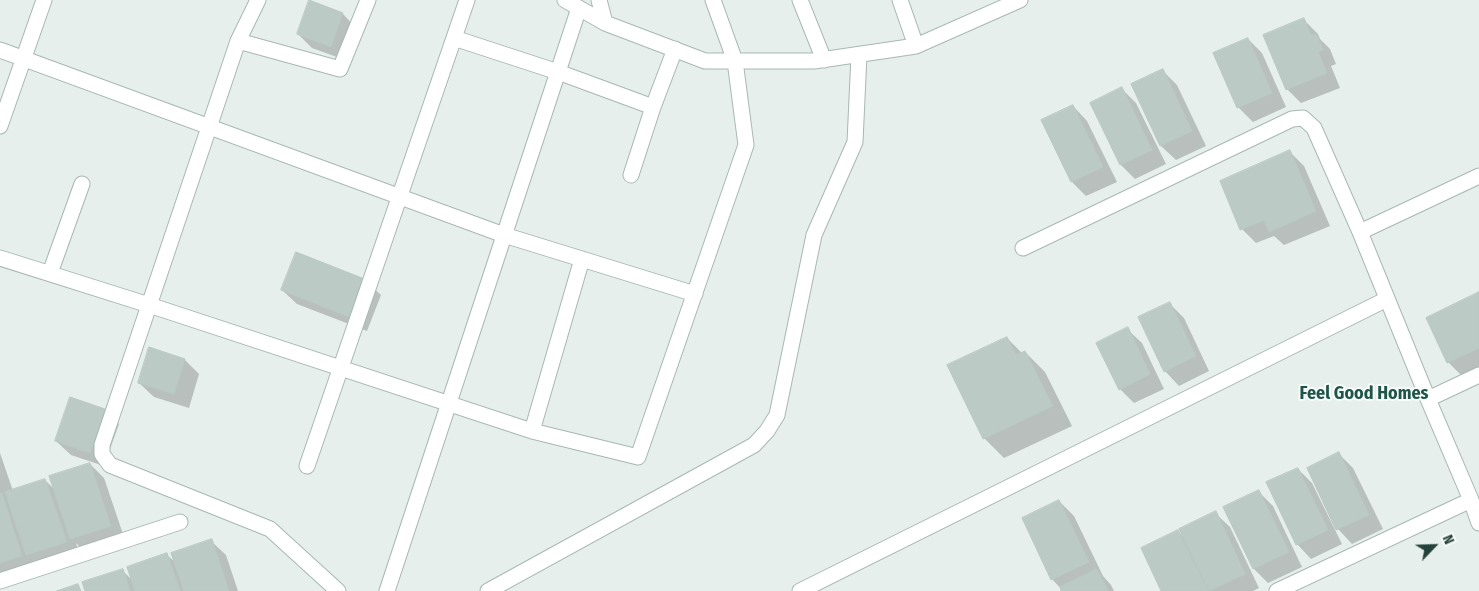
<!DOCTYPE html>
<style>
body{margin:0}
#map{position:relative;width:1479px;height:591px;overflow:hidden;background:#e6efeb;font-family:"Fira Sans Condensed",sans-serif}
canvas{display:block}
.north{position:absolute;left:1409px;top:521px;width:50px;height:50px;-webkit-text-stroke:4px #f7fbf9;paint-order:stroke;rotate:66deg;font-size:14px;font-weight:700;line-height:20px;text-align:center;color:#24423a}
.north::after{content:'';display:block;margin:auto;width:18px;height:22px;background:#24423a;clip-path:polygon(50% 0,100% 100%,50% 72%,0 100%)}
</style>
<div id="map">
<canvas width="1479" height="591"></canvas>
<div class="north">N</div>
</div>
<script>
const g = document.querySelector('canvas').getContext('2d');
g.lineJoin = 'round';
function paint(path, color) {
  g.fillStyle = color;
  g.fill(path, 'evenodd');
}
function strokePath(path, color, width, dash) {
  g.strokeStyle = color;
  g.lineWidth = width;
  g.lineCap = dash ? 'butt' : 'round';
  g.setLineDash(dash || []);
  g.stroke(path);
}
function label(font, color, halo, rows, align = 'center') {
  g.font = font + ' "Fira Sans Condensed",sans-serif';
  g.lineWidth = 4;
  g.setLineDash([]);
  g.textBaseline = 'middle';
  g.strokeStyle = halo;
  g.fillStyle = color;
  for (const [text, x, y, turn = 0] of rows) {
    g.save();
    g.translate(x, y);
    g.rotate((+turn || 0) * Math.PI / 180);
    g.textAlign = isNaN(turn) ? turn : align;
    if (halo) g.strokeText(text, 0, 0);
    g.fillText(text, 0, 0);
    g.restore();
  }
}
const shadow = new Path2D(`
 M310,2l33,12 14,15 -12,31 -33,-12 -14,-14z
 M1304,20l14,14 2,5 10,10 6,15 -5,2 9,22 -39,15 -14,-14z
 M1248,39l14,14 24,54 -33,15 -15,-15z
 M1162,70l15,15 29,61 -30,14 -15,-14 -29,-61z
 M1122,89l14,14 30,61 -31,15 -14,-14 -30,-62z
 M1073,106l14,15 30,61 -31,14 -14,-14 -29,-61z
 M1290,152l14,14 26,60 -46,19 -10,-9 -18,7 -14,-14z
 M366,281l15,14 -14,36 -70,-27 -15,-14z
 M1479,294v75l-16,8 -15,-15 -21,-44z
 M1170,304l14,14 25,53 -30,15 -14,-15z
 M1127,329l15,14 22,46 -30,14 -14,-14z
 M1007,338l15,15 3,-1 20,20 27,54 -68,32 -20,-20z
 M149,349l36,11 14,14 -10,34 -35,-11 -15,-14z
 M104,410l15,14 -15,42 -33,-11 -15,-14z
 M0,453l13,38 32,-11 10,10 35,-26 14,14 21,62 -39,13 -10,-10 4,13 -38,13 -9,-8 3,9 -36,13z
 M1339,454l14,14 30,61 -31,15 -14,-15z
 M1298,469l14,14 30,61 -31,15 -14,-15z
 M1259,492l14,14 29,61 -34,16 -14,-14 -29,-61z
 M1059,501l15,15 29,60 8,9 3,6h-51l-11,-12z
 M1215,513l15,14 29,61 -6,3h-91l16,-59 8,7z
 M211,541l15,14 12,36h-151l35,-21 11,11 34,-26 9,8z`);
const building = new Path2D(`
 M309,0l34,13 -12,34 -34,-13z
 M1304,18l7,17 5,-1 7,16 -5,2 9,21 -41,17 -23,-55z
 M1248,38l24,55 -35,15 -24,-55z
 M1163,69l29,62 -32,15 -29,-62z
 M1122,87l30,63 -32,15 -30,-62z
 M1073,105l30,62 -32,15 -30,-62z
 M1290,150l26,61 -47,21 -5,-12 -24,10 -20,-49z
 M296,252l71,28 -15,38 -71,-28z
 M1479,292v56l-32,15 -21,-45z
 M1170,302l26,54 -32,16 -26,-55z
 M1128,327l22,47 -31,16 -23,-47z
 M1007,337l9,18 9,-4 28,55 -70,33 -36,-74z
 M149,347l36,12 -11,35 -36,-11z
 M70,397l35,12 -15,44 -35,-12z
 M1339,452l30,63 -33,15 -29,-62z
 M90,463l21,63 -41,13 -21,-63z
 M1298,468l30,62 -32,15 -30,-63z
 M45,479l22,63 -41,13 -21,-63z
 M1259,490l30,62 -36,17 -30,-62z
 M0,493h2l20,63 -22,7z
 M1059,500l30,62 -38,18 -29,-62z
 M1216,511l29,63 -36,17 -30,-62z
 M1178,530l30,61h-47l-20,-43z
 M212,539l17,52h-45l-13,-38z
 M167,553l13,38h-45l-8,-24z
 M123,569l7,22h-45l-3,-9z
 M1097,569l11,22h-47l-1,-4z
 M78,584l3,7h-24z`);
const minor = new Path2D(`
 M258,0l-20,41 -136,404v9l8,11 160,64 68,62
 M565,0l40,23 100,38h109l102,-15 104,-46
 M599,0l6,23
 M800,0l24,60
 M900,0l16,46
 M454,38l104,34 95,35
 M238,41l102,28 28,-69
 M0,50l504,185 191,59
 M0,126l44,-126
 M631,175l22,-68 22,-58
 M1360,232l119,-56
 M1023,248l269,-129 11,-1 11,10 46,104 68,167 43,101 8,23
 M0,258l149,47 383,126 106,26 108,-312 -11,-84 -22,-61
 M50,273l32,-89
 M1428,399l51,-24
 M532,431l50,-172
 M307,466l160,-466
 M0,581l180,-59
 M387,591l192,-583
 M488,591l266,-146 13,-14 10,-16 37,-180 41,-93 4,-87
 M800,591l587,-292
 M1277,591l194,-91`);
const neighbourhoodNames = [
 ["Feel Good Homes",1364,394]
];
paint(shadow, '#0003');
paint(building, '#bbcac4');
strokePath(building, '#b8c9c2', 1);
strokePath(minor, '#a8b8b2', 17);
strokePath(minor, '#fff', 15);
label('bold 18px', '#1f5548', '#f7fbf9', neighbourhoodNames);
</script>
